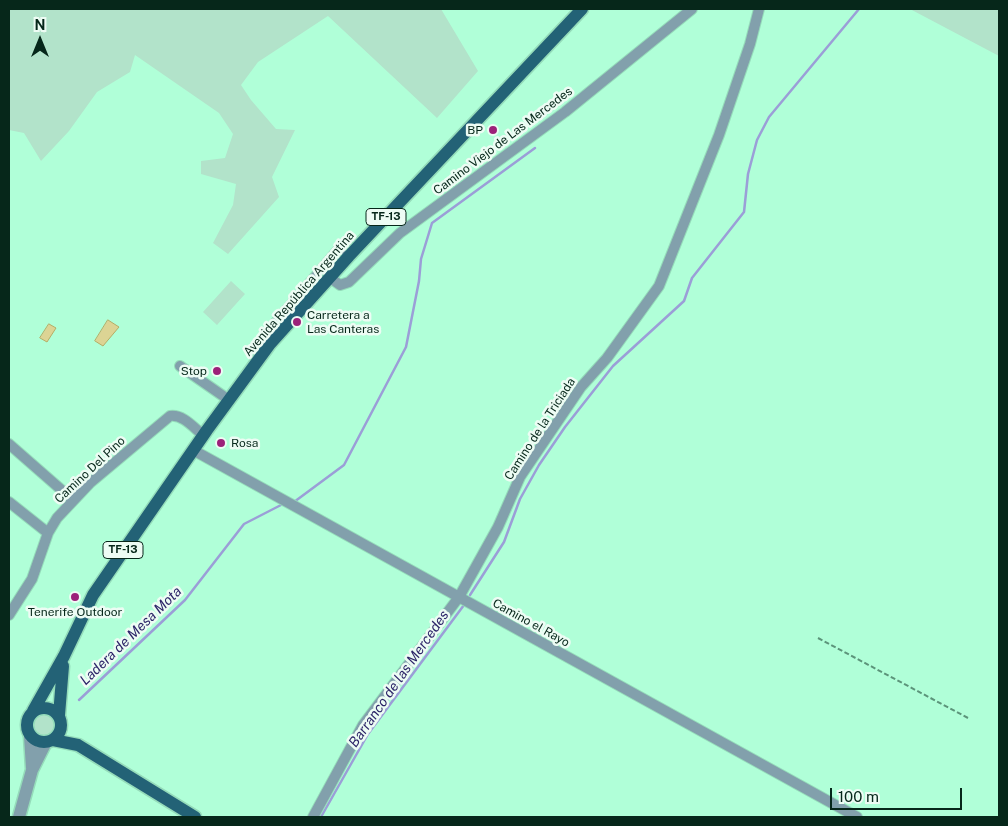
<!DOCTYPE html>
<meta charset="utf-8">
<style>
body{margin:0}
#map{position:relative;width:1008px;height:826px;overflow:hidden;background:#b0ffd8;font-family:"Public Sans",sans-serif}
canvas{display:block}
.frame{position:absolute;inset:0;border:10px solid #06271a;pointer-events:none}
.north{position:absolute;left:15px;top:15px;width:50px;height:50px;-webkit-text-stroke:4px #edfcf4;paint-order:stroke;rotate:0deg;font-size:14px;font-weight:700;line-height:20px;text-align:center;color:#06271a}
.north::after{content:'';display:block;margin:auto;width:18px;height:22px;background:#06271a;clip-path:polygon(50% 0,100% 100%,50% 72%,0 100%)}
.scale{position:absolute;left:830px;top:788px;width:132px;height:22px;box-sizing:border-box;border:2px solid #06271a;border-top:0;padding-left:6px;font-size:15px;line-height:18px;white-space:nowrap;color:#06271a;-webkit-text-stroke:4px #edfcf4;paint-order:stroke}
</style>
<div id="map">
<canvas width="1008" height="826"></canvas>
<div class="frame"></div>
<div class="north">N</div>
<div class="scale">100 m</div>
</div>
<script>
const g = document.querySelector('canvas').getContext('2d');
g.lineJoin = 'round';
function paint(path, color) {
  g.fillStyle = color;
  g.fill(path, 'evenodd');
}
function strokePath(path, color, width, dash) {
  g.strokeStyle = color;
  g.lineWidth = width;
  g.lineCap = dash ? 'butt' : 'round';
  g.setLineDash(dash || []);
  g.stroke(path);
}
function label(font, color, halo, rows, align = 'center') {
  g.font = font + ' "Public Sans",sans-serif';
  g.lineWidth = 5;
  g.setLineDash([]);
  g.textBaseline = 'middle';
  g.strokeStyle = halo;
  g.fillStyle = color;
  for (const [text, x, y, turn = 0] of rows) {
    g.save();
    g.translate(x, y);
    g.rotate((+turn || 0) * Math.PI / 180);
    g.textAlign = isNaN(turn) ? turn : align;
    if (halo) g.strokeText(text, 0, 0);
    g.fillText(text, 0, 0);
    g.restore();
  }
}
const green = new Path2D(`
 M9,9h432l37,62 -41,47 -109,-102 -70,46 -17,23 10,15 25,29 19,1 -23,47 7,20 -51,57 -15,-11 20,-38 3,-21 -35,-10v-13l24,-3 8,-24 -14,-21 -84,-58 -5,17 -33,20 -28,39 -28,30 -17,-28 -15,-3z
 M910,9h89v47z
 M231,281l14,13 -28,31 -14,-13z
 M33 724a11 11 0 1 1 22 0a11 11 0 1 1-22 0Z`);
const stream = new Path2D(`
 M294,502l50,-37 62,-118 13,-66 2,-22 11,-36 103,-75
 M470,595l34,-53 16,-43 19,-34 26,-38 48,-61 71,-65 8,-23 52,-66 4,-38 9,-34 12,-23 90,-108
 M79,700l106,-100 59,-76 37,-19
 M321,817l47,-83 96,-129`);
const building = new Path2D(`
 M108,320l11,7 -16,19 -8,-5z
 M49,324l7,4 -9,14 -7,-4z`);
const path = new Path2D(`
 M818,638l150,80`);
const service = new Path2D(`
 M264,333l73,-85 12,8`);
const minor = new Path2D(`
 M329,277l11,8 9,-3 51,-49 165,-121 127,-103
 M180,366l49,34
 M9,444l64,56
 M193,450l664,367
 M9,502l39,31
 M9,615l23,-36 16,-46 9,-15 33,-35 80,-67c13,-2 24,12 33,19
 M313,817l50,-92 96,-128 39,-70 22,-50 61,-90 26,-29 52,-72 60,-151 31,-91 9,-35`);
const tertiary = new Path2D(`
 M30,736l2,32
 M19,817l13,-47 14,-28`);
const primary = new Path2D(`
 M27 725a17 17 0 1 1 34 0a17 17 0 1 1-34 0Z
 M33,711l31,-55 29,-61 114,-165 63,-86 79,-88 233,-247
 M59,715l4,-49
 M53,740l25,5 117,72`);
const markers = [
 [493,130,5,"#9c2179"],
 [297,322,5,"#9c2179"],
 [217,371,5,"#9c2179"],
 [221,443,5,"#9c2179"],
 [75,597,5,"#9c2179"]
];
const shields = [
 [386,217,40],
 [123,550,40]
];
const shieldNames = [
 ["TF-13",386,217],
 ["TF-13",123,550]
];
const poiNames = [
 ["BP",483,130],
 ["Carretera a",307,315,"left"],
 ["Las Canteras",307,329,"left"],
 ["Stop",207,371],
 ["Rosa",231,443,"left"],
 ["Tenerife Outdoor",75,612,"center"]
];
const streetNames = [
 ["Camino Viejo de Las Mercedes",503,141,-37],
 ["Avenida República Argentina",299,294,-49],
 ["Camino de la Triciada",540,429,-57],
 ["Camino Del Pino",90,470,-43],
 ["Camino el Rayo",531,623,29]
];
const waterNames = [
 ["Ladera de Mesa Mota",131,636,-44],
 ["Barranco de las Mercedes",399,679,-55]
];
paint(green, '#b2e3ca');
strokePath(stream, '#9b9ed7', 2.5);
paint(building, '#dcd494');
strokePath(building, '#b5ac65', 1);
strokePath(service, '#95dcba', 8);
strokePath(minor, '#95dcba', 12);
strokePath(tertiary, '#95dcba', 15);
strokePath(primary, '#95dcba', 15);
strokePath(path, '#5c947a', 2, [5, 2.5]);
strokePath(service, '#82a0ac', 5);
strokePath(minor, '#82a0ac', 10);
strokePath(tertiary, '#82a0ac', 12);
strokePath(primary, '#236276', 12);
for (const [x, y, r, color] of markers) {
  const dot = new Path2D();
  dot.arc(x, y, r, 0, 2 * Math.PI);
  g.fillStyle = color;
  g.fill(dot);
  strokePath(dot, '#edfcf4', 2);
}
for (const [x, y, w] of shields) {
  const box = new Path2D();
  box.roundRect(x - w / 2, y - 8.5, w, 17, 4);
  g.fillStyle = '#edfcf4';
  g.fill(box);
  strokePath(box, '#06271a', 1);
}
label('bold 11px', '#06271a', null, shieldNames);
label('12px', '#06271a', '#edfcf4', poiNames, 'right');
label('12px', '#06271a', '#edfcf4', streetNames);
label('italic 14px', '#2c2468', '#edfcf4', waterNames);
</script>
